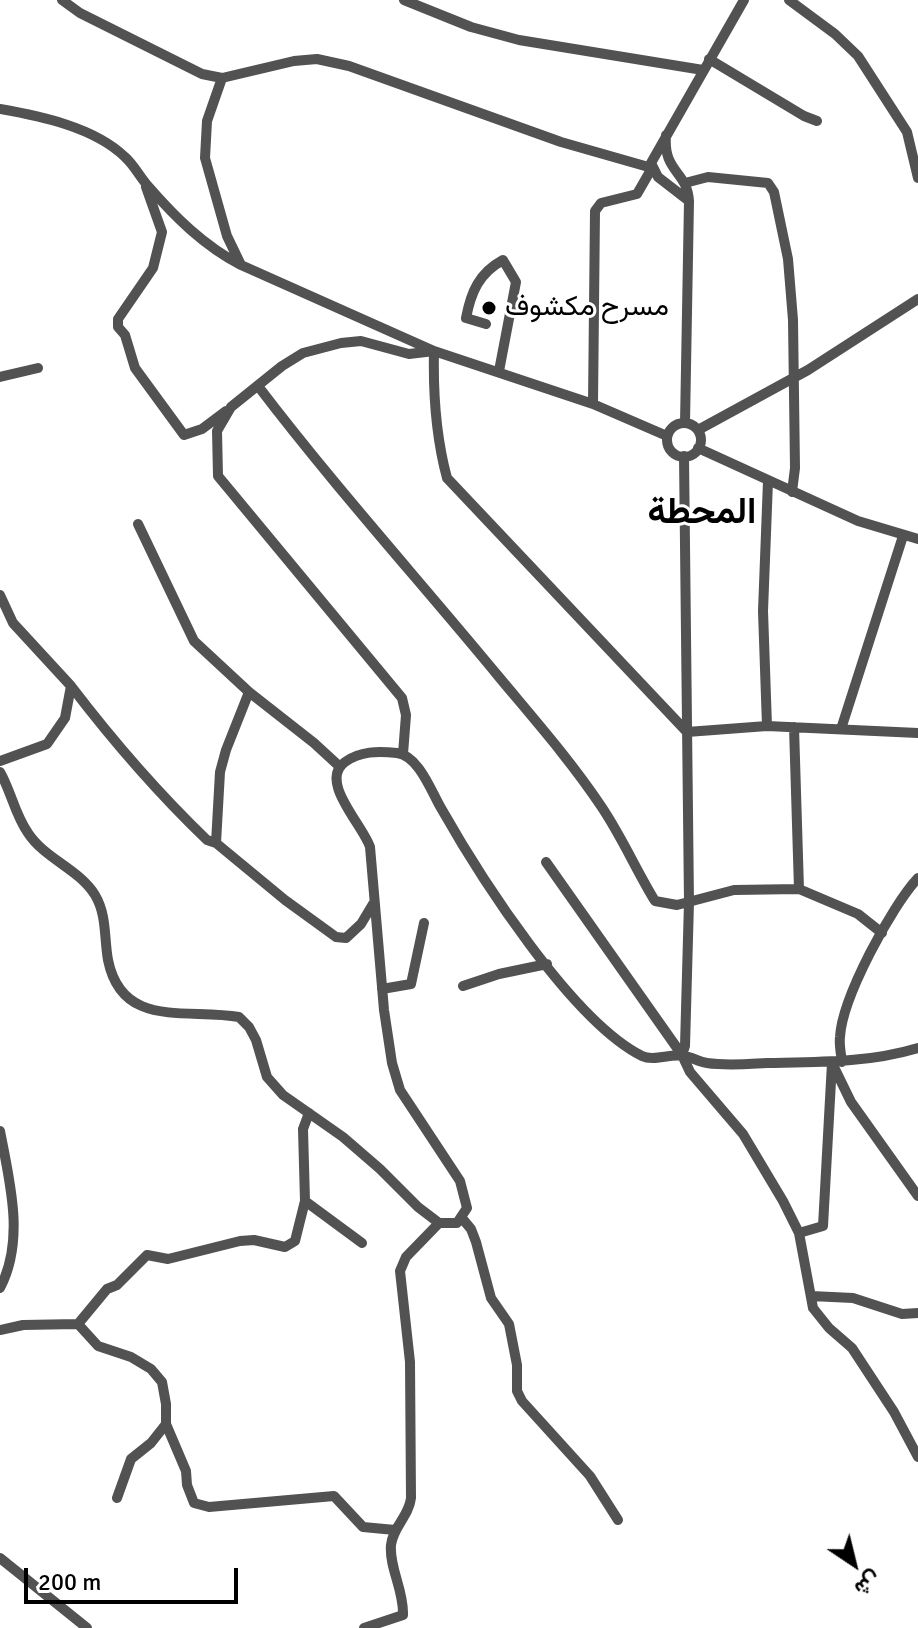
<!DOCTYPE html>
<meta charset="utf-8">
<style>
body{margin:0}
#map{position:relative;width:918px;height:1628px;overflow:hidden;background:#fff;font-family:Signika,Vazirmatn,sans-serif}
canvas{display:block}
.north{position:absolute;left:814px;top:1524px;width:80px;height:80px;-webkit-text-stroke:6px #fff;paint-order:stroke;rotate:145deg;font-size:22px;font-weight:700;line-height:32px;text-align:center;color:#000}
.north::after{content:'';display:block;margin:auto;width:28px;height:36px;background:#000;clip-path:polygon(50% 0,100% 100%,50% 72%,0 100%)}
.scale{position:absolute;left:24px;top:1568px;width:214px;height:36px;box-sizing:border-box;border:4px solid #000;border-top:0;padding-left:10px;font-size:24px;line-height:28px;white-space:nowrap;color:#000;-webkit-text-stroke:6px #fff;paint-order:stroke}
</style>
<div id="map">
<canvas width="918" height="1628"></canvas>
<div class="north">ش</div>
<div class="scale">200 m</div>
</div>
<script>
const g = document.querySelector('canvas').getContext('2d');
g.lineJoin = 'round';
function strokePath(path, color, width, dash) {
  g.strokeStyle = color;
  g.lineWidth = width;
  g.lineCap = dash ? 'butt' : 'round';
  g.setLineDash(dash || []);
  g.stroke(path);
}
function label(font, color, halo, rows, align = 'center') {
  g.font = font + ' Signika,Vazirmatn,sans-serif';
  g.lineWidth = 6;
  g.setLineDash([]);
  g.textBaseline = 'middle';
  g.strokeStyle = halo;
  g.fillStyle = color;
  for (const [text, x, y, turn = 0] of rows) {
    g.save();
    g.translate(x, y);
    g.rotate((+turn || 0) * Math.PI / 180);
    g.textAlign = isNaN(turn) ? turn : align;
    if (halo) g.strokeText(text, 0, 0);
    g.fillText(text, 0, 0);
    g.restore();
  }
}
const minor = new Path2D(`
 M62,0l18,13 122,61 20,4 72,-17 23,-2 32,7 212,76 91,26 -15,26 -36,9 -6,8 -2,193
 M404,0l67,27 48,13 184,30
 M789,0l46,34 23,22 49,76 11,46
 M709,59l95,57 13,5
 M222,78l-15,43 -2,37 22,78 14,29
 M0,109c40,7 94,18 125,48 9,8 15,20 23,29 27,31 56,60 93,79l193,86 159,53 74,32
 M666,135c-3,38 21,35 23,66l-4,222
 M685,183l23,-6 60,6 6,9 14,67 5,61 2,148 -3,24
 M146,187l16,45 -9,36 -35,51v8l7,8 10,33 49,67 18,-6 24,-18
 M689,201l-31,-24 -7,-14 93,-163
 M486,324l-20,-6c5,-26 13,-45 37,-58l13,22 -17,89
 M0,377l38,-9
 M258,386c77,101 161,194 241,291 35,42 72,84 102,129 21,31 35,64 54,95l22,4 57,-15 65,-1 59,25 24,19
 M667 440a17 17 0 1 1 34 0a17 17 0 1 1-34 0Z
 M698,430l110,-60 110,-71
 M698,448l160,73 60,18
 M138,524l56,117 55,51
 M0,595l13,28 58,63
 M767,726l-4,-115 5,-130
 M794,727l5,162
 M841,729l62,-193
 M403,754l3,-39 -4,-17 -184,-222 -1,-45 14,-24 51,-41 21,-13 38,-10 20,-2 48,13 25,-3c-1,42 2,86 13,127l240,254 80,-6 151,7
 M0,761l47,-17 18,-26 6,-32c42,55 86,106 136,154l9,3 69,57 51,37 10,1 15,-14 12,-20
 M0,772c11,19 15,43 28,61 17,26 51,36 67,62 12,20 9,43 13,65 14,69 78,48 131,57l10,10 7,13 11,37 16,18 60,42 37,32 38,38 21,16h18l10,-15 -7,-27 -60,-91 -8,-27 -8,-53 -14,-163c-7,-22 -52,-66 -25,-85 15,-11 33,-11 52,-9 22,3 34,38 44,55 39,69 131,213 201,248 12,6 28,-3 42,0 8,1 15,6 23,7 20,3 40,1 60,0 51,-1 101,0 151,-15
 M216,843l4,-71 6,-22 23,-58 65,51 25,23
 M546,862l136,193 8,17 53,62 40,67 16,32 14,75 16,20 23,20 42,64 24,45
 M463,986l36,-12 48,-10
 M382,989l29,-5 13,-61
 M682,1055l3,-9 4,-144 -5,-446
 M842,1062c-1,-8 -3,-17 -2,-25 2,-39 51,-130 78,-159
 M833,1065l18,37 67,94
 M0,1131c10,52 25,109 0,157
 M305,1201l57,42
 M461,1217l10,12 5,13 15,56 18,26 8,41v26l5,10 68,75 28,44
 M799,1233l24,-7 9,-163
 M811,1296l42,2 49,16 16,-1
 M78,1324l20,22 33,11 20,12 11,13 4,22v20l-15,19 -20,16 -14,39
 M0,1330l23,-5 55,-1 29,-35 10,-4 30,-30 21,4 72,-18 14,-1 31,7 10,-6 10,-40 -2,-72 6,-16
 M166,1424l20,47 1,14 7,18 15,4 125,-11 29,31 32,3
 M0,1558l87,70
 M364,1628l39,-13c1,-25 -14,-47 -12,-70 2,-18 18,-29 20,-47l-1,-136 -10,-91 6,-14 33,-34`);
const markers = [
 [489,308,8,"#000"]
];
const poiNames = [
 ["مسرح مكشوف",505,308]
];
const districtNames = [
 ["المحطة",702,514]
];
strokePath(minor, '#525252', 10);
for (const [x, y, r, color] of markers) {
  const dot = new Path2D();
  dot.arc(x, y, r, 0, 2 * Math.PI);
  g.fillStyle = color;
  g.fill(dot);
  strokePath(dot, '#fff', 3);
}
label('28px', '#000', '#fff', poiNames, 'left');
label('bold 36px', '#000', '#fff', districtNames);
</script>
